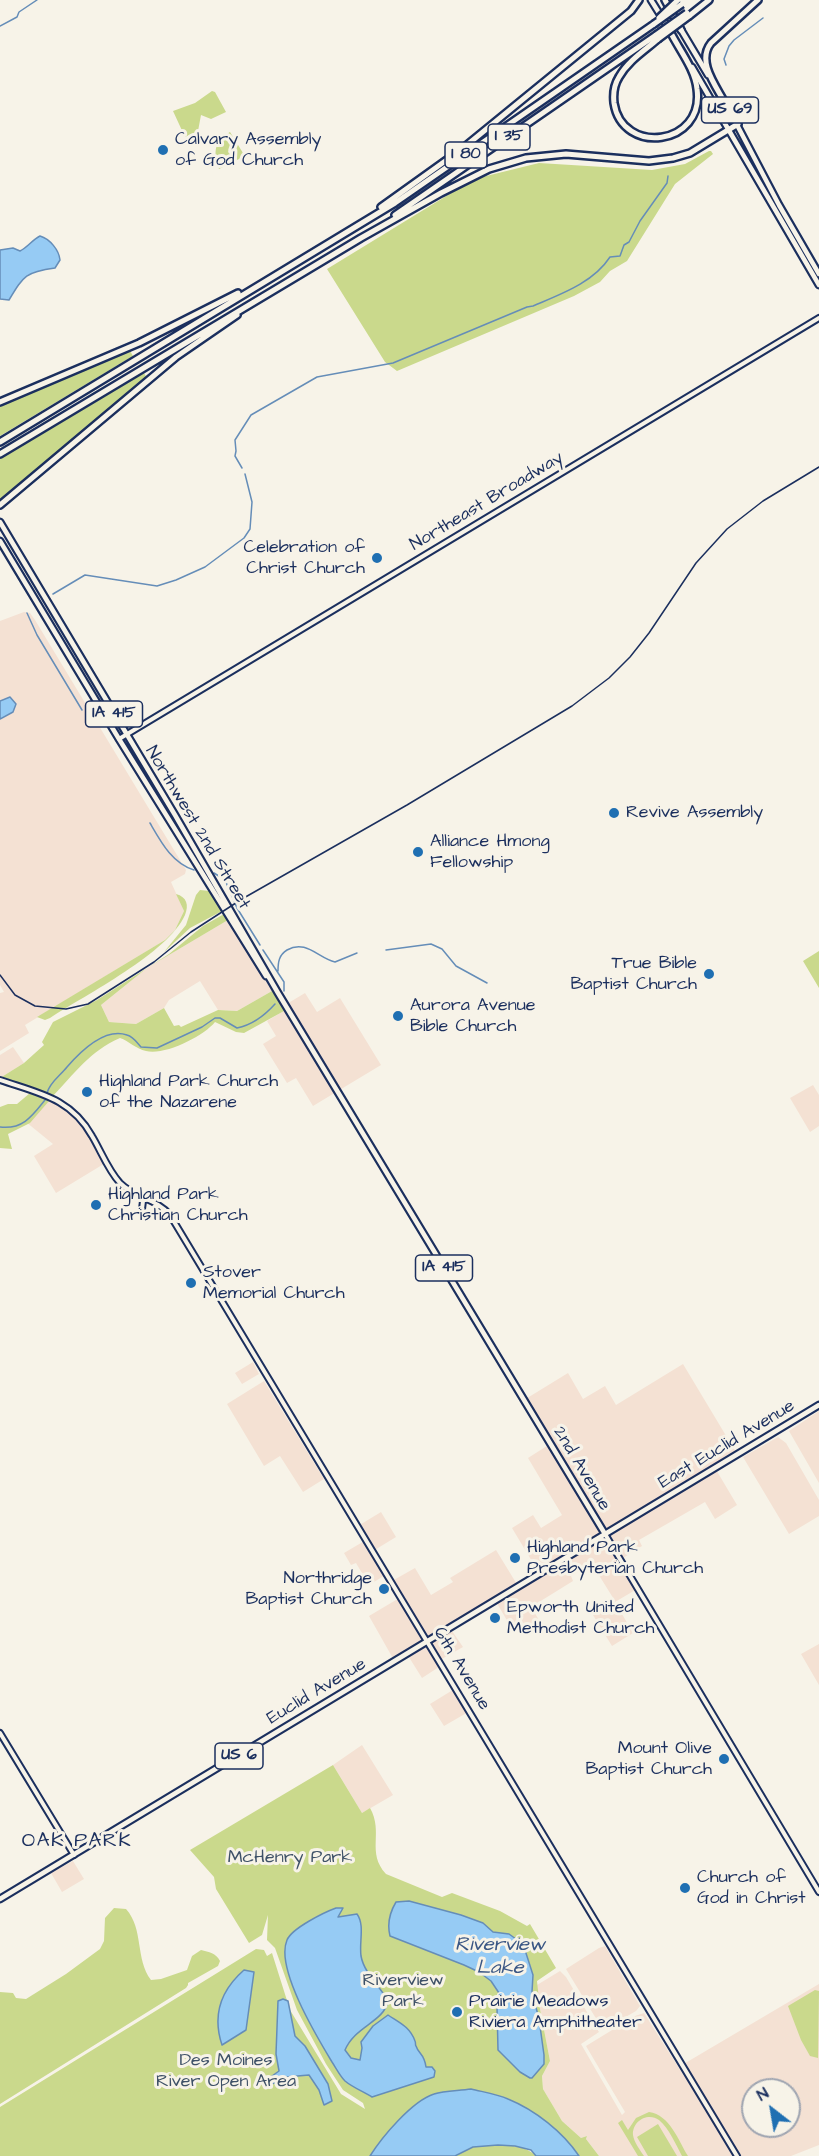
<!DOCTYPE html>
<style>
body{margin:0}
#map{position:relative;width:819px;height:2156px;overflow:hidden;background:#f7f3e8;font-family:"Architects Daughter",sans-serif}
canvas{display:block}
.north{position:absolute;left:741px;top:2078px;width:60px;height:60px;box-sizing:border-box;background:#f7f3e8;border:2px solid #9fa5b1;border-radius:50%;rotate:329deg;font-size:16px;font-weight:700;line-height:24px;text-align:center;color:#1b2f5e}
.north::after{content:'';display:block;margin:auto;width:21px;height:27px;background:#1f6fb2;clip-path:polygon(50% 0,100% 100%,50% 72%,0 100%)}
</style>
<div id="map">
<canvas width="819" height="2156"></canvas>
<div class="north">N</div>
</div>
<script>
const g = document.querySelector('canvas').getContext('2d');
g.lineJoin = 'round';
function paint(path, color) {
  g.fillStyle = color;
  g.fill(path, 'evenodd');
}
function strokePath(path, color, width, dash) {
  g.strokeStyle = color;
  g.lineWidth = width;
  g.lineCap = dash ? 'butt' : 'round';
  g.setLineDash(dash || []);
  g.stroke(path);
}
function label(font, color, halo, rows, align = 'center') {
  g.font = font + ' "Architects Daughter",sans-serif';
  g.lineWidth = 6;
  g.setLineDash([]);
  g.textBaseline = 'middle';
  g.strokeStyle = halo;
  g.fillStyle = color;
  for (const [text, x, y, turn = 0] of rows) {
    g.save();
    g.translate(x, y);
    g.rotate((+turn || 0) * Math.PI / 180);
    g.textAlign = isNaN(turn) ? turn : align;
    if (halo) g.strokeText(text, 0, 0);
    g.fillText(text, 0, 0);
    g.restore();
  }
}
const built = new Path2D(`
 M24,612l6,1 5,7 151,250 -1,4 -14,8 13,29 -9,19 -10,10 -140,85 4,8 -29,18v-58l4,-1 -4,-7v-364z
 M228,920l44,71 -35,20 -19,-1 -18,-29 -31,19 -5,8 -28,16 -27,-2 -8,-17 46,-37z
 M305,993l12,19 23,-14 41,67 -68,41 -17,-28 -9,5 -24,-39 13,-8 -9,-15 20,-12 -2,-4z
 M13,1047l11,16 -24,15v-23z
 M813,1085l6,10v31l-9,6 -20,-34z
 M47,1097l29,15 31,50 -51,31 -22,-37 19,-12 -27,-22z
 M253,1362l6,12 -17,10 -7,-11z
 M683,1364l54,90 -22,14 22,37 -22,14 -10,-17 -66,38 3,6 -22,14 17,29 -22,13 18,31 -21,13 -19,-31 22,-14 -23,-37 -21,12 2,5 -42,26 8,13 -24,14 -20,-34 -45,28 13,19 -23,13 2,5 -20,13 -15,-24 -12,8 -26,-46 32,-19 -9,-16 23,-13 16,27 22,-13 -3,-4 46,-28 22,36 21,-13 -27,-45 21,-13 8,13 21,-13 -34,-57 22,-14 -26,-44 44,-27 15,26 22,-13 11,19z
 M264,1381l60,98 -21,13 -23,-36 -16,10 -37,-62z
 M819,1411v72l-30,-52z
 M778,1437l8,6 33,57v16l-30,18 -46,-77z
 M381,1512l15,25 -23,14 14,23 -18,11 -13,-22 -5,2 -7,-12 22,-13 -8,-14z
 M819,1644v41l-18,-31z
 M456,1688l14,23 -26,15 -14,-22z
 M362,1745l31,50 -31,18 -29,-48z
 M73,1861l11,18 -22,13 -11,-19z
 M605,1946l35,60 -4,5 -33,19 -37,-61 33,-21z
 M560,1971l6,6 33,55 -18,12 41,71 3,-3 -39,-66 49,-30 9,-3 40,63 -2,-11 137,-81v161l-28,11h-192l-13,-17 1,-3 -6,2 -19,-17 -19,-32 -1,-13 8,-15 -10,-52 -3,-24zM753,2090h36v36h-36z`);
const green = new Path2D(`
 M212,91l3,1 11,20 -15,7 -10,-4 -3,16 -13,6 -12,-26 22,-8z
 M230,132l13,21v4l-24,12c-6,-18 -5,-27 11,-37z
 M709,151h2l2,3 -38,30 -48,77 -17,10 -10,11 -26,14 -177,75 -12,-9 -58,-93 147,-90 65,-16 113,7 33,-6z
 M129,349l4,7 -133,80v-32z
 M144,373l3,5 -147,123v-42z
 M200,890l9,1 13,20 -32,17 -26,24 22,-27 10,-30z
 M176,894c11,3 13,11 9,21 -17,38 -98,79 -135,103l-5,2 -8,-3 128,-77 10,-10 9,-19z
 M224,914l4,6 -81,48 -46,37 8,17 27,2 28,-16 10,18 5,-1 2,2 37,-17 19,1 35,-20 12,20 -40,22 -8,-1 -21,-10c-11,14 -51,34 -69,29 -10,-2 -17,-10 -26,-13 -30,13 -46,36 -68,59l-52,-19 24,-15 20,-18 -2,-3 11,-20 44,-22 72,-46 34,-28z
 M819,951v37l-16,-27z
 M30,1093l19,8 -19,22 -22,11 4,15 -12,-1v-41l8,-3h9z
 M333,1765l29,48 8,-5c14,25 -4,44 16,66l56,23 10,-4 48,18 27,15 3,-2 26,44 -19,13 3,28 10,52 -8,15 1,13 19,32 19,17 6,-2 -1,3 13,17h-20l-10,-13 -9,-8 -54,-37 -35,-9 -39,6 -13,7 -49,54h-370v-49l256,-158 8,1 3,6 5,-3 18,57 51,84 24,15 -2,-6 -20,-13 -17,-26 -29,-54 -22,-62 -8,-8 1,-25 -6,20 -13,8 -33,-54 -2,-12 -24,-27z
 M114,1908l12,1c18,20 9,50 25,71l10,-1 26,-9 5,-14 9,-6c8,2 15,3 19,11l-2,5 -30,17v2l-2,3 -186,116v-112l13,1 3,5 10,1 40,-25 34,-25 4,-8 1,-23z
 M815,1990l4,1 -1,67 -8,-2 -9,-16 -13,-34z
 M649,2112c21,3 29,28 39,44h-6c-6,-11 -13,-28 -23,-36 -11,-8 -27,1 -26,15 1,7 7,15 11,21h-6l-20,-33 4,-3 6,10 8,-12z
 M658,2124l19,32h-29l-11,-19z
 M484,2145c17,0 40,-2 52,11h-81l18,-9z`);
const water = new Path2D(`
 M40,236c10,3 19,14 20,24l-5,8c-29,4 -31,7 -46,32l-9,-1v-49l13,-2 7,3c8,-4 12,-11 20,-15z
 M10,697l6,7 -3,8 -13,7v-18z
 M409,1901l52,14 22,8 10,9 16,2 7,5 9,11 8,25 -1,17 7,27 5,36v9l-12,14h-2l-10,-6 -22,-22 -1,-43 2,-14 -8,-12 -12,-9 -15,-7 -74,-29c-3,-12 0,-24 6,-34z
 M336,1908h7l-5,9 19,-3c8,11 2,28 4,42 3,17 19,30 27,45 -4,21 -33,25 -43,49l6,8 9,2 2,-12 -1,-6 12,-16 15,-11c12,8 22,12 27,26 1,2 0,4 1,5 3,9 8,7 10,21h6l3,4 -1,6 -62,20c-8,-5 -20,-10 -27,-16 -5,-5 -9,-13 -13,-19 -15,-25 -57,-94 -45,-122 5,-12 38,-28 49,-32z
 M244,1970l10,2 -8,58 -24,15c-10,-30 -2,-54 22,-75z
 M283,1999l5,2 7,35 10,10 23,38 4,17 -8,4 -5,-15 -10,-15 -23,2 -16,8 -5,-4 14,-10 -3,-17 2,-53z
 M471,2089c12,3 26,5 37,10 27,11 55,33 71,57h-43l-5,-6 -16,-4 -17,-1 -25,2 -18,9h-85c12,-19 42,-55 64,-62 11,-4 25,-3 37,-5z`);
const stream = new Path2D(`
 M0,26l17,-9 2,-5 18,-12
 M726,65l-2,-6 5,-13 5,-6 29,-22
 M242,468l-7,-12 1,-5 -1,-11 16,-25 66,-38 76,-14 134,-56 6,-1c28,-12 60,-23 77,-49l10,-1 4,-11 5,-3 11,-21 27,-38 1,-7
 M53,594l32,-19 72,11 19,-6 29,-13 39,-29 6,-9 2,-27 -7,-28
 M27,613l10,22 45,75
 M150,823c11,19 22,40 44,47
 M214,873l11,7 12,28 23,37
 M263,950l21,32v9
 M386,950l45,-6 11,5 14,17 31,17
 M278,971c0,-9 1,-16 9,-21 19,-11 31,8 48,12l22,-9
 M47,1093c3,-11 13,-17 20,-26 13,-15 37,-40 60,-32 7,2 10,8 14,12l16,1 45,-21 13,-9h5l17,10c15,-3 29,-14 38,-24
 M0,1127c23,3 33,-12 45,-27`);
const secondary = new Path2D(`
 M119,739l700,-421
 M0,1080c38,13 71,18 92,56 9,15 16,34 28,47 15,15 37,16 50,32l567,941
 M140,1197l3,4 -1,8
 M605,1534l214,358
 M0,1733l74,122`);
const primary = new Path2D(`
 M651,0l18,29
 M680,28l28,47
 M692,67l127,218
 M725,102l54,103 40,69
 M0,522l175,293 103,178 327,541
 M0,541l119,198 147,237
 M0,1899l819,-494`);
const motorway = new Path2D(`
 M665,0l16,30
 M689,16l20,-16
 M658,39c-14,12 -30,22 -39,38 -5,8 -6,17 -5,26 8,53 91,43 83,-14 -2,-19 -16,-37 -25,-54
 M726,105c-9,-18 -30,-43 -15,-62l47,-43
 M381,207l81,-58 169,-138 8,-11
 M395,215l261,-180
 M0,402l139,-59 99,-50
 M0,442l395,-239 259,-179
 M0,454l361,-216 80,-45 48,-24 37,-11 40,-4 83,7 24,-3 17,-5 48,-29
 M0,505l176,-148 61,-42`);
const rail = new Path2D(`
 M0,975l15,20 20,11 31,3 22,-5 66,-42 37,-30 51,-33 165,-94 165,-99 37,-28 21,-21 19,-24 47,-70 31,-34 36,-28 56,-34`);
const motorwayBridge = new Path2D(`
 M659,18l19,-18
 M654,24l28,-20
 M656,35l31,-22
 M658,39l31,-23`);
const markers = [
 [163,150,6,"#1f6fb2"],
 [377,558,6,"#1f6fb2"],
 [614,813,6,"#1f6fb2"],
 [418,852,6,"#1f6fb2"],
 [709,974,6,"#1f6fb2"],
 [398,1016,6,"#1f6fb2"],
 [87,1092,6,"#1f6fb2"],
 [96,1205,6,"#1f6fb2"],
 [191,1283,6,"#1f6fb2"],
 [515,1558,6,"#1f6fb2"],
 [384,1589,6,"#1f6fb2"],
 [495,1618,6,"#1f6fb2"],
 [724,1759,6,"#1f6fb2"],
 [685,1888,6,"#1f6fb2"],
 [457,2012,6,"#1f6fb2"]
];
const shields = [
 [730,110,57],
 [509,137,42],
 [466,155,42],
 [114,714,57],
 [444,1268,57],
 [239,1756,48]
];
const shieldNames = [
 ["US 69",730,110],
 ["I 35",509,137],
 ["I 80",466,155],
 ["IA 415",114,714],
 ["IA 415",444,1268],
 ["US 6",239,1756]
];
const poiNames = [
 ["Calvary Assembly",175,140],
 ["of God Church",175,161],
 ["Celebration of",365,548,"right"],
 ["Christ Church",365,569,"right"],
 ["Revive Assembly",626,813],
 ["Alliance Hmong",430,842],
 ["Fellowship",430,863],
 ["True Bible",697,964,"right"],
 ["Baptist Church",697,985,"right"],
 ["Aurora Avenue",410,1006],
 ["Bible Church",410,1027],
 ["Highland Park Church",99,1082],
 ["of the Nazarene",99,1103],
 ["Highland Park",108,1195],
 ["Christian Church",108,1216],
 ["Stover",203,1273],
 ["Memorial Church",203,1294],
 ["Highland Park",527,1548],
 ["Presbyterian Church",527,1569],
 ["Northridge",372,1579,"right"],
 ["Baptist Church",372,1600,"right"],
 ["Epworth United",507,1608],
 ["Methodist Church",507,1629],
 ["Mount Olive",712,1749,"right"],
 ["Baptist Church",712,1770,"right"],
 ["Church of",697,1878],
 ["God in Christ",697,1899],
 ["Prairie Meadows",469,2002],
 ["Riviera Amphitheater",469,2023]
];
const streetNames = [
 ["Northeast Broadway",487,502,-31],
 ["Northwest 2nd Street",197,828,59],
 ["East Euclid Avenue",727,1445,-31],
 ["2nd Avenue",581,1469,59],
 ["6th Avenue",461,1669,59],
 ["Euclid Avenue",317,1692,-31]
];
const parkNames = [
 ["McHenry Park",290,1858],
 ["Riverview",403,1981],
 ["Park",403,2002],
 ["Des Moines",226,2061],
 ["River Open Area",226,2082]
];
const neighbourhoodNames = [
 ["OAK PARK",77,1842]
];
const waterNames = [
 ["Riverview",500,1946],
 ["Lake",500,1969]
];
paint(built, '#f4e1d3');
paint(green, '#cad98c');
paint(water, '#96cbf4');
strokePath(water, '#658db8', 1.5);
strokePath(stream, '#658db8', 1.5);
strokePath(secondary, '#1b2f5e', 8);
strokePath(primary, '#1b2f5e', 9);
strokePath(motorway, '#1b2f5e', 10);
strokePath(secondary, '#f7f3e8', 4);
strokePath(primary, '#f7f3e8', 4.5);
strokePath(motorway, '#f7f3e8', 5);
strokePath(rail, '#1b2f5e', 1.5);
strokePath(motorwayBridge, '#1b2f5e', 10, []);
strokePath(motorwayBridge, '#f7f3e8', 5);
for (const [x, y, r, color] of markers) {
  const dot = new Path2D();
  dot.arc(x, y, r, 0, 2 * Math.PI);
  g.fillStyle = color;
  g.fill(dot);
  strokePath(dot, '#f7f3e8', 2);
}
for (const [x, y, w] of shields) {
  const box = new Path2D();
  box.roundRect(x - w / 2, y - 13, w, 26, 4.5);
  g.fillStyle = '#f7f3e8';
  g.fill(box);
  strokePath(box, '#1b2f5e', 1.5);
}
label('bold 16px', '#1b2f5e', null, shieldNames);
label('18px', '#1b2f5e', '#f7f3e8', poiNames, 'left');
label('18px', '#1b2f5e', '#f7f3e8', streetNames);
label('18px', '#3e5167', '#f7f3e8', parkNames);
g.letterSpacing = '1.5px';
label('20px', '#1b2f5e', '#f7f3e8', neighbourhoodNames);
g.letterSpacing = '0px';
label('italic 20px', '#3a5684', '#f7f3e8', waterNames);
</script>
